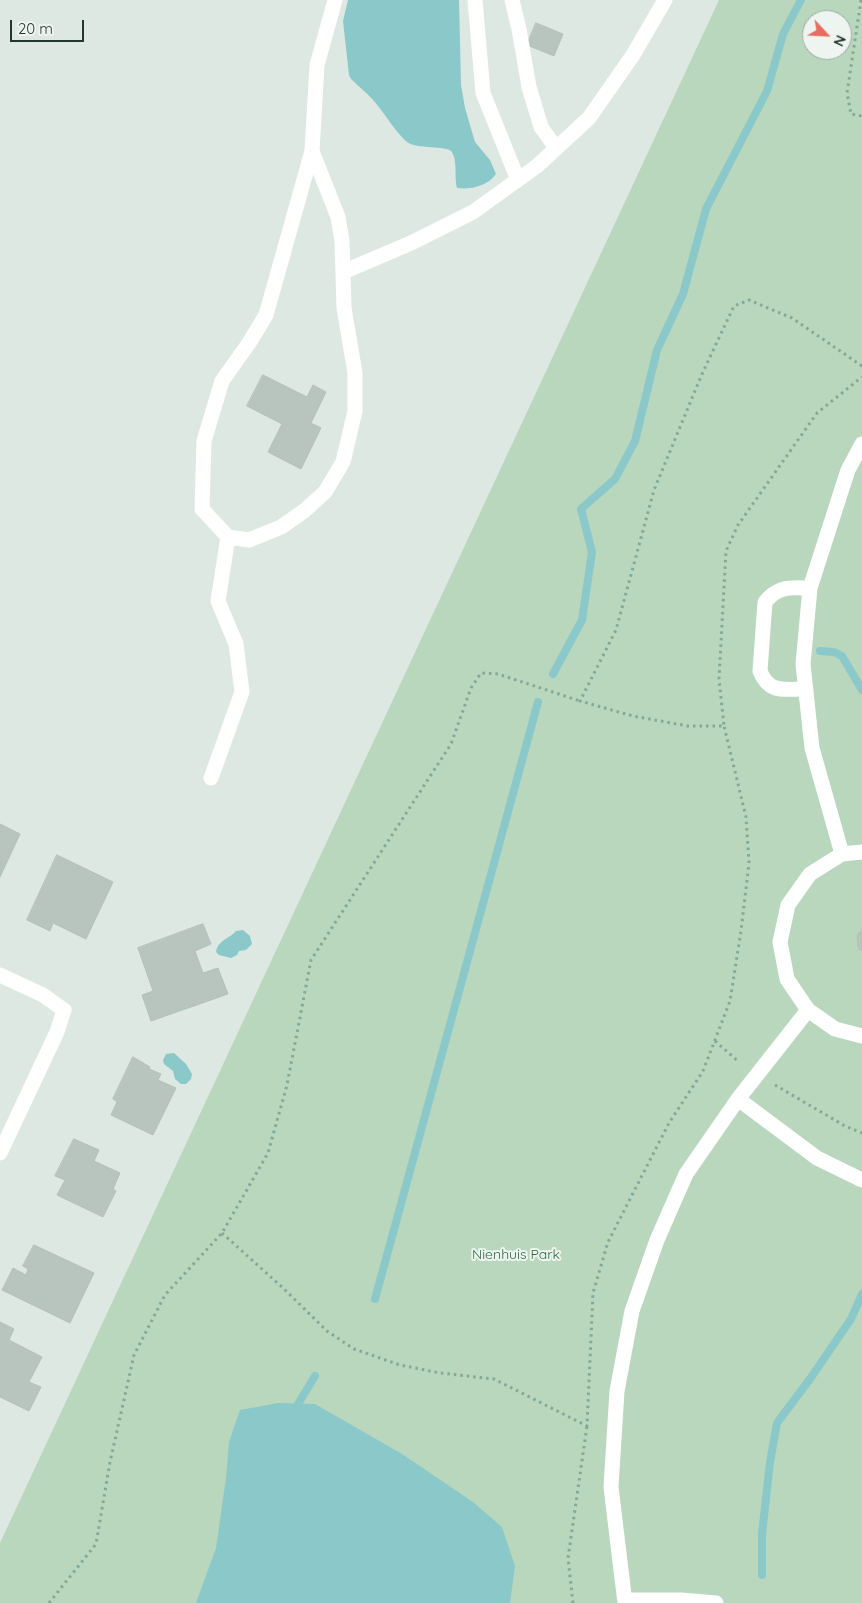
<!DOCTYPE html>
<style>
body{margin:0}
#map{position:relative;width:862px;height:1603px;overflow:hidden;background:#dee8e2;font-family:Quicksand,sans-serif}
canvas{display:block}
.north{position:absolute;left:802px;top:10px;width:50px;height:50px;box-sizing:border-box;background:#eef5f1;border:1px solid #9ca9a3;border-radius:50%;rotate:115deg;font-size:14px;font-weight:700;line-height:20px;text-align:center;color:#21362d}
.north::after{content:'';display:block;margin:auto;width:18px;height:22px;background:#e46e61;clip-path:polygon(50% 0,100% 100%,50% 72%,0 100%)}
.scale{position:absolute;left:10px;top:20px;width:74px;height:22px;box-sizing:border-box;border:2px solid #21362d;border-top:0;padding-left:6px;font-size:15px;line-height:18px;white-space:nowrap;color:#21362d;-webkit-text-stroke:4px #eef5f1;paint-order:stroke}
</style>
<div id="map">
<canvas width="862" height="1603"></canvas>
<div class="north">N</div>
<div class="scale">20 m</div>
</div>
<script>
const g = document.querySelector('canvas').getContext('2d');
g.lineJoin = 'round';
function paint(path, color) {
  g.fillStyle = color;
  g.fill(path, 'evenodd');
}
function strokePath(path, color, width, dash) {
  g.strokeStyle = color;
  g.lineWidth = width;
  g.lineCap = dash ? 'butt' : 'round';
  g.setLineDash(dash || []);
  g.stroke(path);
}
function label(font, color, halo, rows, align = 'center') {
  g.font = font + ' Quicksand,sans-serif';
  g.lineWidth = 4;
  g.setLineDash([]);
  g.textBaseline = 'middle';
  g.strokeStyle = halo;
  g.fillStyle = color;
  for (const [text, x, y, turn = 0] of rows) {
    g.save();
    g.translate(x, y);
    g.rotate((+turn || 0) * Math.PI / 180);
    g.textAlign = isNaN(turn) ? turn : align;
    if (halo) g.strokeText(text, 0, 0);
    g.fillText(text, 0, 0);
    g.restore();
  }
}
const green = new Path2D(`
 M719,0h143v1603h-862v-60zM812,20h30v30h-30z`);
const water = new Path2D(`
 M348,0h111l2,85 4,23 10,34 15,18 6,14c-8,12 -26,16 -39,14 -3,-11 1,-29 -6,-37 -4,-5 -35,-2 -44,-9 -10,-8 -24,-31 -34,-42 -7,-8 -15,-14 -22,-21l-2,-4 -6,-54z
 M243,930l7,6 2,8 -6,6 -7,1 -2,4 -6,3 -12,-3 -3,-3c2,-12 13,-13 20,-21z
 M174,1053l12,11 6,10 -1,5 -5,5h-5l-6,-5 -2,-8 -9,-7 -1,-4 3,-6z
 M278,1403l37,1 87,50 71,48 29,25 13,39 -5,37h-314l20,-55 10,-70 3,-36 11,-32z`);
const stream = new Path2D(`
 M820,651l14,1 8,4 20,34
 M553,674l29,-54 10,-68 -11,-43 34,-30 20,-38 22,-91 26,-56 23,-85 61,-118 16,-57 18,-34
 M375,1299l163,-597
 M298,1404l17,-28
 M762,1575v-41l8,-72 7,-39 33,-44 41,-60 11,-25`);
const building = new Path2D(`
 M536,23l27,11 -9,22 -27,-11z
 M263,375l44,22 6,-12 13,7 -15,31 10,5 -20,41 -33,-17 14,-28 -35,-18z
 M0,824l20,10 -20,43z
 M57,855l56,27 -27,57 -33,-16 -3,8 -23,-11z
 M203,924l8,20 -16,7 8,22 15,-5 10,26 -77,27 -9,-26 11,-4 -15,-43z
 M862,930v21l-4,-3 -1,-12z
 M133,1057l17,10 -1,2 12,5 -3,6 18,8 -23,47 -42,-20 6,-13 -4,-3z
 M74,1139l25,11 -5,11 26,12 -7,16 3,2 -13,26 -46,-22 8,-15 -10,-4z
 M34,1245l60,28 -24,50 -68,-33 11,-22 13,7 2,-6 -5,-3z
 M0,1322l14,7 -5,11 33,17 -13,25 12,5 -12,24 -29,-14z`);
const path = new Path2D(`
 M861,0l-14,93 4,21 11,2
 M862,366l-70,-48 -43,-18 -15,6 -32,68 -48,116 -38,140 -36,71 53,15 55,10h36l-5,-47 7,-128 12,-26 79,-112 45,-36
 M715,1041l24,21
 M775,1085l70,41 17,7
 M222,1233l61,55 44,43 27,18 46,16 40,8 54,6 93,47 6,-133 15,-51 61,-119 34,-52 27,-70 11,-70 8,-68 -3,-46 -22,-91
 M49,1603l47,-59 14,-82 24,-107 31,-60 57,-62 46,-80 19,-68 24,-125 140,-216 20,-56 10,-15 17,1 82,27
 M573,1603l-5,-45 19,-132`);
const service = new Path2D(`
 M475,0l8,93 35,87
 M512,0l7,29 10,58 12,40 15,21
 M312,151l26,66 4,24 2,67 11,65v38l-12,51 -18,30 -21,19 -23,16 -32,13 -21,-3 -26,-28 2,-68 18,-60 27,-38 17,-28 46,-164 5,-86 18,-65
 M343,272l68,-29 62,-31 64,-46 52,-48 44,-63 32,-55
 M806,689c-22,0 -37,5 -46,-18l5,-69c14,-17 25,-14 45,-14
 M211,778l31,-86 -6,-48 -18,-43 10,-64
 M862,852l-20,2 -32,20 -22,31 -8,37 7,37 21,31 27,19 27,7
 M842,854l-30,-106 -9,-84 7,-76 38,-118 14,-26
 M738,1099l79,59 45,22
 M625,1600h56l35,3
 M625,1603l-14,-116 6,-96 15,-80 25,-71 29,-66 52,-75 70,-89`);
const minor = new Path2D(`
 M0,975l43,20 21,15 -7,22 -57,121`);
const parkNames = [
 ["Nienhuis Park",516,1255]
];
paint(green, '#b9d7bd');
paint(water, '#8bc8c9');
strokePath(stream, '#8bc8c9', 8);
paint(building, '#b7c5be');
strokePath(building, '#b1c1b8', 1);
strokePath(path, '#82a997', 3, [2.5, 4]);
strokePath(service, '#fff', 15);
strokePath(minor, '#fff', 15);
label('14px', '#30683e', '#eef5f1', parkNames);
</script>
